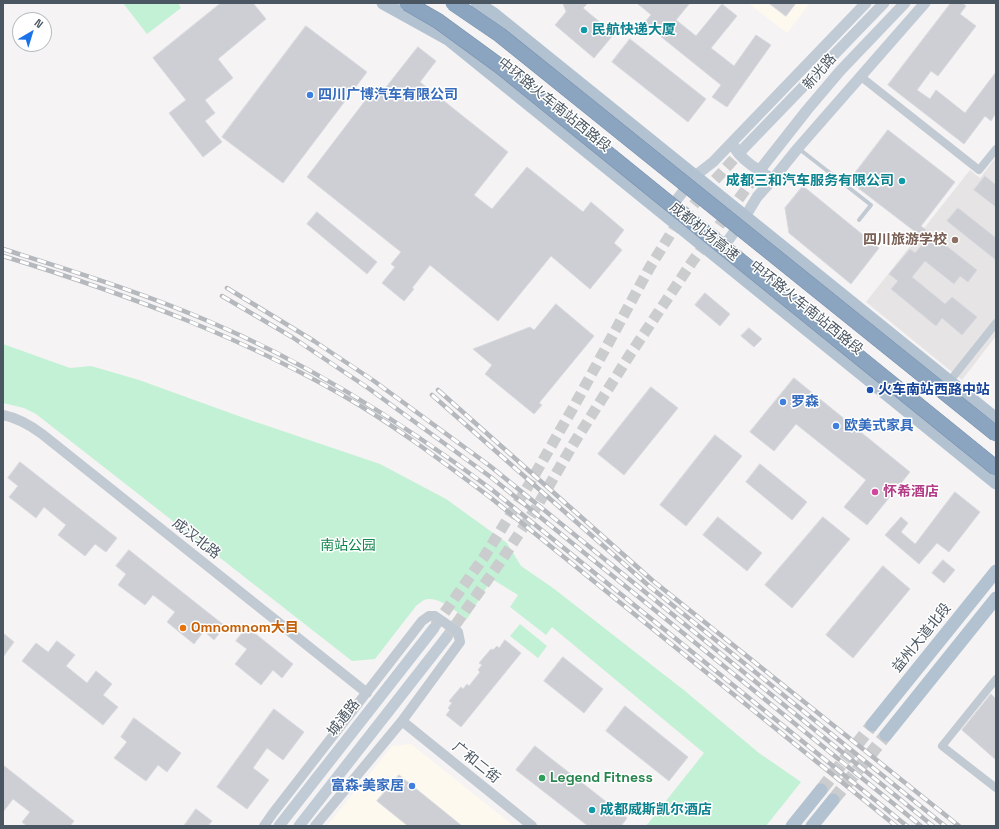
<!DOCTYPE html>
<meta charset="utf-8">
<style>
body{margin:0}
#map{position:relative;width:999px;height:829px;overflow:hidden;background:#f5f3f3;font-family:"Space Grotesk",sans-serif}
canvas{display:block}
.frame{position:absolute;inset:0;border:4px solid #4a5661;pointer-events:none}
.north{position:absolute;left:12px;top:12px;width:40px;height:40px;box-sizing:border-box;background:#fff;border:1px solid #b7bbc0;border-radius:50%;rotate:38deg;font-size:11px;font-weight:700;line-height:16px;text-align:center;color:#4a5661}
.north::after{content:'';display:block;margin:auto;width:14px;height:18px;background:#1a73e8;clip-path:polygon(50% 0,100% 100%,50% 72%,0 100%)}
</style>
<div id="map">
<canvas width="999" height="829"></canvas>
<div class="frame"></div>
<div class="north">N</div>
</div>
<script>
const g = document.querySelector('canvas').getContext('2d');
g.lineJoin = 'round';
function paint(path, color) {
  g.fillStyle = color;
  g.fill(path, 'evenodd');
}
function strokePath(path, color, width, dash) {
  g.strokeStyle = color;
  g.lineWidth = width;
  g.lineCap = dash ? 'butt' : 'round';
  g.setLineDash(dash || []);
  g.stroke(path);
}
function label(font, color, halo, rows, align = 'center') {
  g.font = font + ' "Space Grotesk","Noto Sans SC",sans-serif';
  g.lineWidth = 3;
  g.setLineDash([]);
  g.textBaseline = 'middle';
  g.strokeStyle = halo;
  g.fillStyle = color;
  for (const [text, x, y, turn = 0] of rows) {
    g.save();
    g.translate(x, y);
    g.rotate((+turn || 0) * Math.PI / 180);
    g.textAlign = isNaN(turn) ? turn : align;
    if (halo) g.strokeText(text, 0, 0);
    g.fillText(text, 0, 0);
    g.restore();
  }
}
const commercial = new Path2D(`
 M748,3h62l-23,30z
 M411,744l103,82h-187l65,-80z`);
const education = new Path2D(`
 M996,157v179l-34,44 -96,-78 104,-132 10,8z`);
const green = new Path2D(`
 M123,3h55l3,5 -34,26z
 M3,344l67,24 21,-2 48,14 105,38 136,46 66,35 61,44 14,23 32,22 132,103 74,62 42,29 -35,44h-120l58,-73 -152,-126 -6,8 -36,-28 8,-12 -26,-16 -25,40c-11,-7 -29,-24 -43,-19 -3,2 -6,4 -8,6l-41,53 -23,2 -316,-247 -12,-6 -21,-5z
 M520,624l27,22 -9,12 -28,-22z`);
const building = new Path2D(`
 M221,3h32l13,16 -48,40 15,19 -28,22 10,13 -10,8 17,21 -19,15 -34,-44 17,-13 -33,-42z
 M563,3h25l-5,5 31,26 -20,24 -39,-33 11,-13z
 M637,3h53l-14,17 20,16 26,-32 15,12 -26,32 23,18 22,-31 15,10 -44,62 -15,-10 9,-12 -77,-62 7,-8z
 M769,3h27l-10,13z
 M951,3h11l4,3 -6,8 16,12 -38,50 -7,-5 -14,19 13,9 6,-9 29,23 31,-41v41l-5,8 -6,-5 -21,28 -76,-59z
 M306,26l61,46 -84,111 -61,-46z
 M630,39l76,60 -18,23 -76,-60z
 M418,47l18,14 -16,21 88,70 -34,43 18,14 35,-42 56,45 8,-10 33,28 -10,13 8,7 -32,39 -39,-33 -53,65 -68,-56 -18,23 2,1 -10,12 -22,-18 13,-16 -4,-3 10,-12 -94,-75 64,-84 7,4z
 M888,130l67,52 -34,44 56,44 -9,12 -8,-6 -6,8 -29,-23 -13,16 33,27 7,-7 25,20 -15,18 -20,-17 -6,8 -45,-37 7,-8 -9,-7 21,-25 5,4 11,-13 -77,-59z
 M985,176l11,9v22l-22,-17z
 M803,186l76,62 -28,36 -62,-51 -4,-25z
 M958,208l38,30v22l-49,-39z
 M317,212l60,50 -10,12 -60,-50z
 M705,293l25,21 -10,12 -25,-21z
 M556,304l38,32 -55,67 3,2 -8,9 -49,-40 7,-9 -19,-16 57,-22 4,3z
 M749,328l13,11 -8,8 -13,-11z
 M794,378l116,94 -43,53 -23,-18 22,-27 -70,-56 -22,27 -24,-19z
 M651,387l27,21 -54,67 -26,-21z
 M715,435l27,21 -56,70 -26,-21z
 M20,462l97,76 -11,14 -11,-8 -10,12 -27,-21 8,-10 -22,-18 -8,11 -27,-21 9,-11 -10,-8z
 M760,464l47,38 -15,18 -46,-38z
 M955,492l25,20 -31,40 -12,-9 -18,21 -34,-29 16,-18 7,6 -7,9 14,12z
 M718,517l44,36 -15,18 -44,-36z
 M823,517l27,22 -58,69 -27,-23z
 M129,550l96,76 -11,14 -10,-9 -10,13 -27,-22 8,-10 -22,-17 -8,10 -27,-20 8,-11 -10,-8z
 M943,560l12,10 -11,13 -12,-10z
 M883,566l27,23 -57,69 -27,-23z
 M247,627l46,37 -11,14 -9,-8 -12,15 -26,-21 12,-15 -11,-8z
 M3,633l11,9 -11,15z
 M505,640l16,13 -60,74 -15,-12 4,-5 -2,-2 4,-5 -3,-2 12,-14 2,2 4,-5 2,2 11,-14 -2,-2 4,-5 -3,-2 12,-14 2,1 4,-4 2,2z
 M57,641l18,14 -9,11 21,17 9,-12 16,13 -9,11 15,12 -15,18 -81,-64 14,-18 12,9z
 M563,657l40,32 -19,24 -40,-32z
 M991,694l5,5v61l-34,-30z
 M625,706l63,51 -19,24 -63,-50z
 M274,709l30,23 -21,28 -16,-12 -14,20 16,12 -22,29 -30,-22z
 M134,718l47,35 -14,19 -9,-7 -12,16 -32,-23 13,-16 -6,-5z
 M535,746l92,72 -6,8h-33l-72,-56z
 M3,765l71,56 -4,5h-43l-5,-4 8,-10 -17,-13 -10,13z
 M399,775l63,51h-54l-31,-25z
 M196,809l16,12 -4,5h-24z`);
const secondaryTunnel = new Path2D(`
 M435,626l49,-69 43,-69 46,-80 77,-141 23,-37 32,-39 38,-42
 M446,638l55,-77 35,-53 38,-65 57,-90 61,-91 71,-96`);
const primaryTunnel = new Path2D(`
 M821,790l51,-65
 M833,800l53,-65`);
const service = new Path2D(`
 M798,148l73,57 -12,15`);
const minor = new Path2D(`
 M860,76l119,94 17,-21
 M949,382l47,-59
 M996,679l-54,67 54,42`);
const tertiary = new Path2D(`
 M3,415c15,3 27,10 39,19l325,259
 M402,721l130,105
 M264,826l9,-13 149,-192 7,-5h6l23,16 2,10 -58,79 -87,105`);
const secondary = new Path2D(`
 M734,146c4,12 28,27 39,33
 M743,149l141,-146
 M763,166l44,-56 33,-39 65,-68
 M668,211l27,-35 18,-14 153,-159
 M719,253l26,-36 12,-20 16,-18 25,-31 127,-145
 M279,826l155,-198
 M299,826l147,-188`);
const primary = new Path2D(`
 M383,3l65,36 548,444
 M477,3l17,11 502,405
 M872,725l124,-154
 M886,735l110,-137
 M792,826l29,-36
 M812,826l21,-26`);
const rail = new Path2D(`
 M3,249c69,22 138,43 205,72 102,43 195,102 283,168l416,337
 M3,256c123,38 246,83 356,149 46,28 89,61 132,93l405,328
 M227,288l87,53 60,40 116,85 443,360
 M222,296l70,41 76,51 124,90 429,348
 M438,390l214,190 307,246
 M432,395l217,191 296,240`);
const motorwayBridge = new Path2D(`
 M407,3l31,18 63,46 495,401
 M453,3l47,32 496,399`);
const markers = [
 [584,30,4,"#0f9aa8"],
 [310,95,4,"#3f7fe0"],
 [902,181,4,"#0f9aa8"],
 [955,240,4,"#8d6e63"],
 [870,390,4,"#1a4fb4"],
 [783,402,4,"#3f7fe0"],
 [836,426,4,"#3f7fe0"],
 [875,492,4,"#d1479c"],
 [183,628,4,"#e8710a"],
 [542,778,4,"#2e9e5b"],
 [412,786,4,"#3f7fe0"],
 [592,810,4,"#0f9aa8"]
];
const cultureNames = [
 ["民航快递大厦",592,30],
 ["成都三和汽车服务有限公司",894,181,"right"],
 ["成都威斯凯尔酒店",600,810]
];
const streetNames = [
 ["新光路",820,72,-49],
 ["中环路火车南站西路段",554,105,39],
 ["成都机场高速",704,232,39],
 ["中环路火车南站西路段",806,308,39],
 ["成汉北路",196,539,38],
 ["益州大道北段",922,638,-51],
 ["城通路",344,718,-52],
 ["广和二街",476,763,39]
];
const shopNames = [
 ["四川广博汽车有限公司",318,95],
 ["罗森",791,402],
 ["欧美式家具",844,426],
 ["富森·美家居",404,786,"right"]
];
const educationNames = [
 ["四川旅游学校",947,240]
];
const transitNames = [
 ["火车南站西路中站",878,390]
];
const hotelNames = [
 ["怀希酒店",883,492]
];
const parkNames = [
 ["南站公园",348,546]
];
const foodNames = [
 ["Omnomnom大目",191,628]
];
const leisureNames = [
 ["Legend Fitness",550,778]
];
paint(commercial, '#fdf9ef');
paint(education, '#e6e4e5');
paint(green, '#c3f1d5');
paint(building, '#cdcfd5');
strokePath(building, '#d7d9de', 1);
strokePath(secondaryTunnel, '#caccce', 11, [11, 5.5]);
strokePath(primaryTunnel, '#caccce', 13, [13, 6]);
strokePath(service, '#c1cad2', 4);
strokePath(minor, '#c1cad2', 8);
strokePath(tertiary, '#c1cad2', 10);
strokePath(secondary, '#c1cbd6', 11);
strokePath(primary, '#b3c2d1', 13);
strokePath(rail, '#b5b8bd', 4.5);
strokePath(rail, '#fff', 3, [9]);
strokePath(motorwayBridge, '#7690ad', 16, []);
strokePath(motorwayBridge, '#8ba5c1', 15);
for (const [x, y, r, color] of markers) {
  const dot = new Path2D();
  dot.arc(x, y, r, 0, 2 * Math.PI);
  g.fillStyle = color;
  g.fill(dot);
  strokePath(dot, '#fff', 1.5);
}
label('bold 14px', '#0d838f', '#fff', cultureNames, 'left');
label('14px', '#4a5661', '#fff', streetNames);
label('bold 14px', '#366cbe', '#fff', shopNames, 'left');
label('bold 14px', '#785e54', '#fff', educationNames, 'right');
label('bold 14px', '#164399', '#fff', transitNames, 'left');
label('bold 14px', '#b23c85', '#fff', hotelNames, 'left');
label('14px', '#17864f', '#fff', parkNames);
label('bold 14px', '#c56008', '#fff', foodNames, 'left');
label('bold 14px', '#27864d', '#fff', leisureNames, 'left');
</script>
